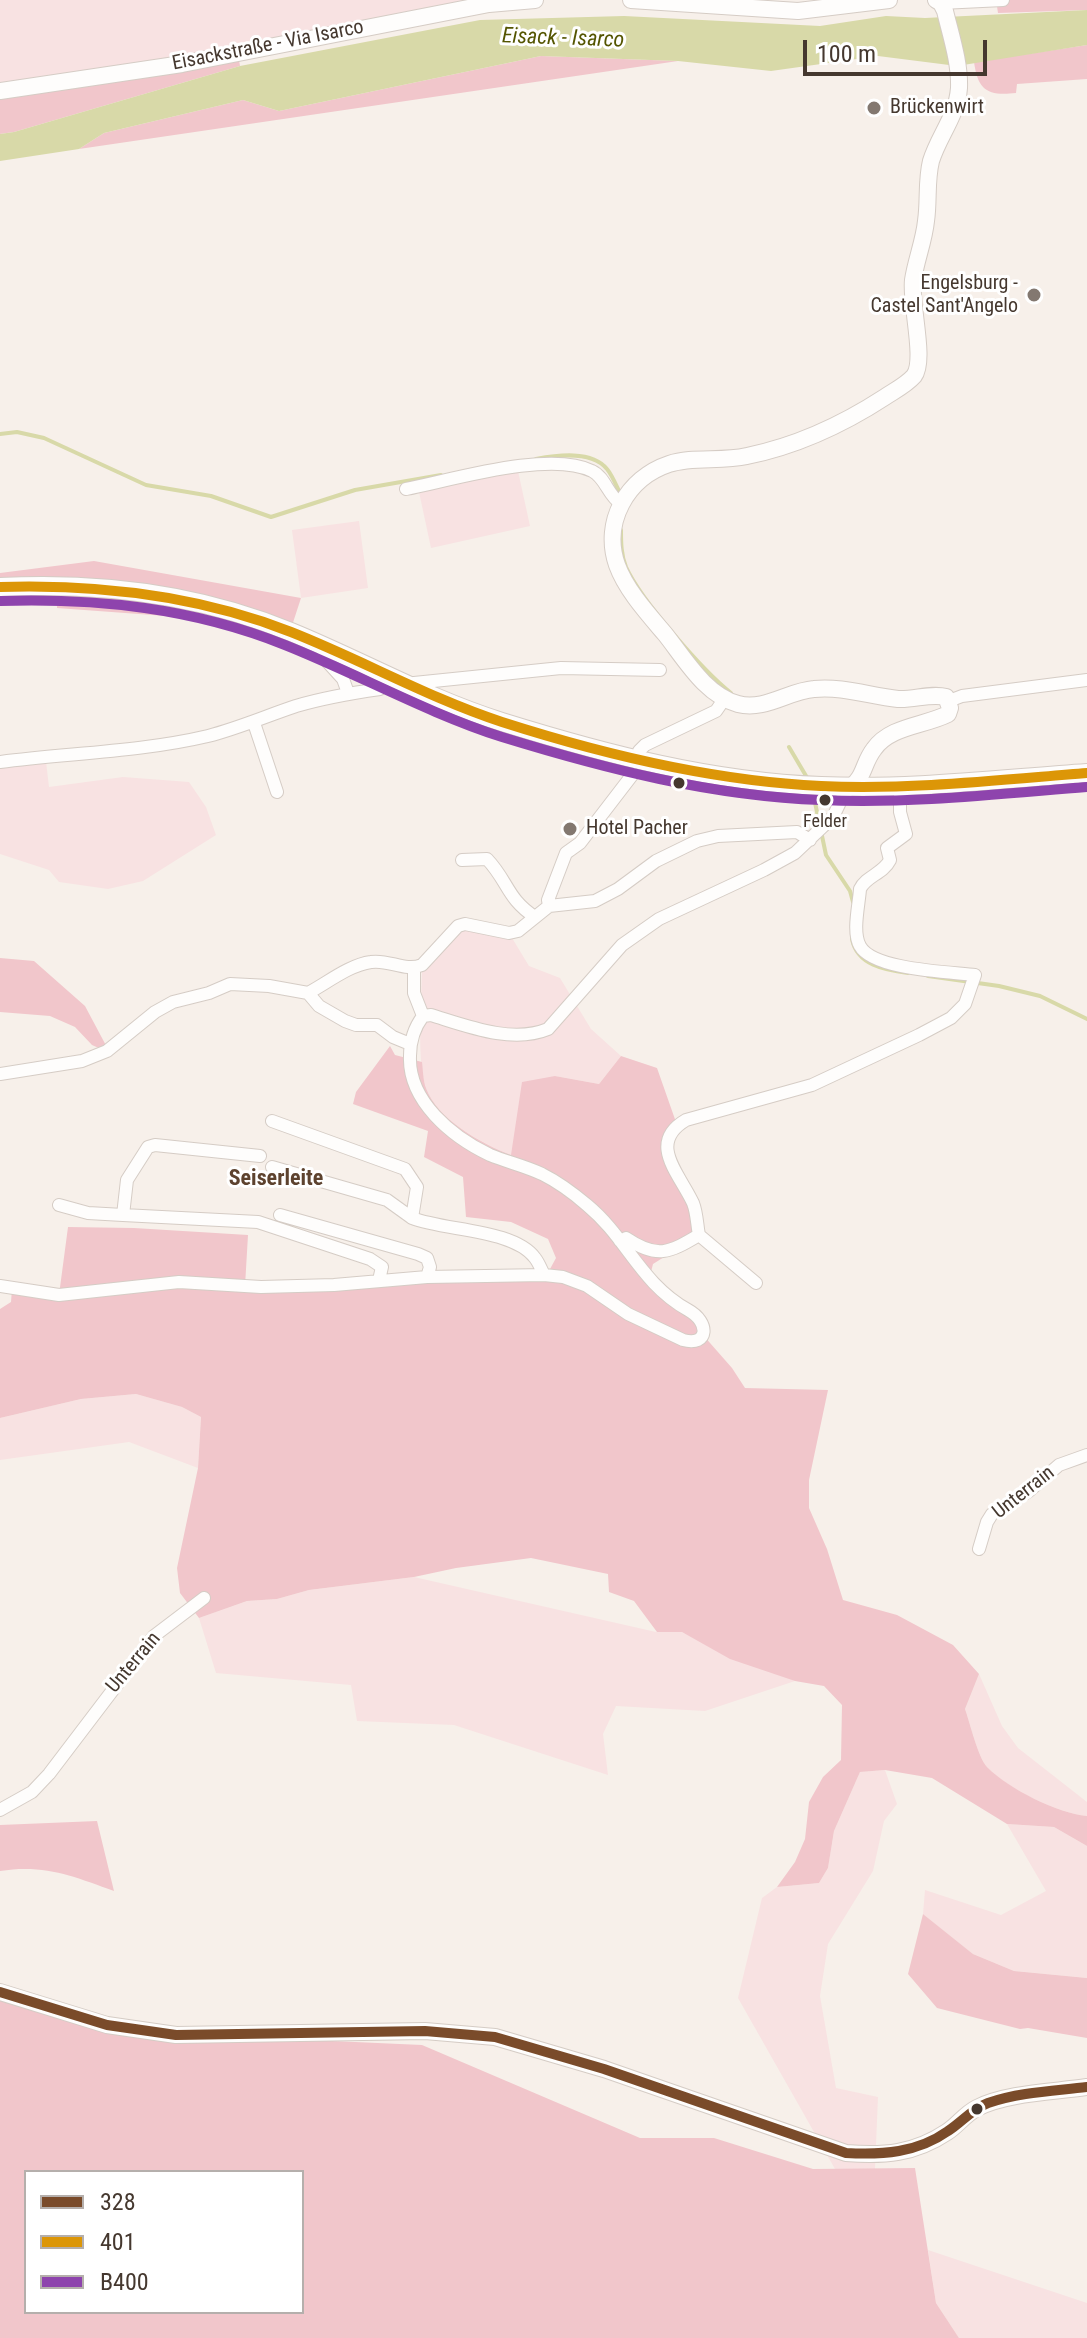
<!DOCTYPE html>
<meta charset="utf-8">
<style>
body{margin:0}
#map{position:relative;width:1087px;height:2338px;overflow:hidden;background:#f7f0ea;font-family:"Roboto Condensed",sans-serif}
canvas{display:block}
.legend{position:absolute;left:24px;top:2170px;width:280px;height:144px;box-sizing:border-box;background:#fff;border:2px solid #b5afac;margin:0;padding:10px 14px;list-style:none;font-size:24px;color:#45382f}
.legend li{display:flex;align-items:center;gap:16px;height:40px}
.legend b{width:40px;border:2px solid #b5afac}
.scale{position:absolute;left:803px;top:40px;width:184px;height:36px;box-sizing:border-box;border:4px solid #45382f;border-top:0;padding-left:10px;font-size:24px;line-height:28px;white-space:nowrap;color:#45382f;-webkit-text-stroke:6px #fff;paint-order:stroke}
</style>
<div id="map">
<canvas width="1087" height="2338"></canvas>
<ul class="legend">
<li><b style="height:10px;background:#7a4b2a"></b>328</li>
<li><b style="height:10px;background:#dc9607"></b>401</li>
<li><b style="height:10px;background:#8e44ad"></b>B400</li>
</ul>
<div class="scale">100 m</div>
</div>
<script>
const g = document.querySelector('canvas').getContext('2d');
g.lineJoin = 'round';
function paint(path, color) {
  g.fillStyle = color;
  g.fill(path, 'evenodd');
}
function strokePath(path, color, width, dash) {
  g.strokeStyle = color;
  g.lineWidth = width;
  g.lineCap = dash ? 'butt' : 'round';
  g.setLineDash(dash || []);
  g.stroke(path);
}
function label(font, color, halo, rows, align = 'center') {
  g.font = font + ' "Roboto Condensed",sans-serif';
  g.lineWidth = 6;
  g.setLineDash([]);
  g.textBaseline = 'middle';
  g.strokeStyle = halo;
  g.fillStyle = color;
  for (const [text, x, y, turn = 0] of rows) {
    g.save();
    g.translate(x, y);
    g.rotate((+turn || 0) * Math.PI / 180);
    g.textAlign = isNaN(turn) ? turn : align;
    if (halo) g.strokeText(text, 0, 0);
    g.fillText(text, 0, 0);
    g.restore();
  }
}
const green = new Path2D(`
 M0,0h535l-535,91z
 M518,471l12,55 -99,22 -12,-56z
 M359,521l9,67 -67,10 -9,-68z
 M45,753l4,34 74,-10 66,5 17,25 10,28 -73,46 -35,8 -49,-7 -10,-12 -49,-16v-95z
 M458,926l51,7 20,33 31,12 31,51 30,27 -22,28 -44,-8 -44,79c-28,-11 -74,-36 -85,-67 -10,-29 -4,-90 -4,-123z
 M136,1394l46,13 19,10 -3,51 -69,-26 -129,18v-42l81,-19z
 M414,1577l242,55h26l113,49 -90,30 -89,-5 -13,28 5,41 -154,-50 -97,-4 -6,-36 -135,-12 -17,-55 48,-17 30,-2 32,-9z
 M979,1674l23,52 16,22 69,54v14c-30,-3 -79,-27 -100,-49 -9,-10 -17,-44 -22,-58z
 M885,1770l12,34 -13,17 -11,50 -45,73 -8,52 16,92 42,9 -3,72h-40l-97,-171 24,-100 15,-11 42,-4 9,-15 6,-37 26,-59z
 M1007,1824l47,3 33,19v132l-73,-7 -41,-17 -50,-40 2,-24 76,25 45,-24z
 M928,2250l159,53v35h-128l-23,-35z`);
const forest = new Path2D(`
 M996,0h91v10l-89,3z
 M1087,45v34l-70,5 -1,9c-28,3 -38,-2 -42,-31z
 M238,55l2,11 -226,66 -14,2v-43z
 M541,56l137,5 -599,88 25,-16 139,-33 36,11z
 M94,561l207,37 -15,46 -58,-18 -62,-10 -109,-8 1,-28 -58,1v-8z
 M0,958l34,3 51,45 25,47 -18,-8 -17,-18 -25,-11 -50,-4z
 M390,1046l5,9 27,7c1,8 1,18 4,26 11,31 56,56 85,67l11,-73 33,-6 44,8 22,-28 36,12 20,57 -11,24 29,58 4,28 -46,29 -4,16 46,34 8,21 29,33 13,20 83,2 -19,90v28l18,41 16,51 54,15 56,30 26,29 -14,35c5,14 13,48 22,58 22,22 70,46 100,49v30l-33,-19 -47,-3 -75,-46 -47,-8 -25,2 -26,59 -6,37 -9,15 -42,4 18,-25 10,-23 4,-37 14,-25 18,-17 1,-55 -18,-19 -29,-5 -65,-22 -48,-27h-25l-23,-31 -25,-9 -1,-18 -77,-16 -75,10 -42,9 -105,13 -32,9 -30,2 -48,17 -19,-25 -3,-25 21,-100 3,-51 -19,-10 -46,-13 -55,5 -81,19v-109l11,-7 1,-13 47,6 9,-68 66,1 114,7 -3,51 299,-6 12,-22 -8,-19 -37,-17 -45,-5 -3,-40 -39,-20 4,-26 -75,-27 3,-12z
 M97,1821l17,70c-41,-15 -70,-27 -114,-20v-46z
 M923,1914l50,40 41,17 73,7v60l-59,-10 -8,1 -83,-21 -29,-34z
 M0,1992l154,41 268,12 218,93h74l99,31 102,-1 21,135 23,35h-959zM26,2172h276v140h-276z`);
const water = new Path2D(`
 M1087,10v35l-130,21 -79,-10 -107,15 -93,-10 -137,-5 -262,55 -36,-11 -139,33 -25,16 -79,12v-27l14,-2 226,-66 240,-46 144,-4 196,10 66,-10 39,2z`);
const stream = new Path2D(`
 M0,434l17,-2 27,6 102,47 65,11 60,21 84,-27 86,-15
 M536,459c21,-4 56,-9 71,10 5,6 9,16 13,24
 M621,530c0,12 0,25 5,37 15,33 77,104 105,126
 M789,747l20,34
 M813,793l13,62 24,36 3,11
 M852,939c5,26 33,31 56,34
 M928,976l71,10 41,10 47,23`);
const minor = new Path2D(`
 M941,3l62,-3
 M406,489c46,-9 144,-39 186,-18 13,6 16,24 28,32
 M325,648l-2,9 20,22 5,14
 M414,683l147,-15 99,2
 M949,701l13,-5 125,-16
 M254,723l23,69
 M639,751l6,-6 71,-34 9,-13
 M0,762c69,-9 140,-10 208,-26 31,-8 58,-20 88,-30 27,-8 56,-13 84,-17
 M462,860l25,-1c21,22 20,40 48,58
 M549,906l-1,-6 18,-47 14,-10 53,-69
 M414,968v25l9,23
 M308,993l11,13 26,15 11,4h21l16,12 17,7
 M423,1016l8,-1c36,11 81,29 117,14l74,-84 37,-26 105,-49 31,-17 38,-36 10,-21 8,-9
 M0,1074l82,-13 25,-10 48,-39 18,-10 36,-9 21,-9 39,2 39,7c19,-10 41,-28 63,-31 18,-3 34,10 51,3l36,-39 7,-2 44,9 9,-2 31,-25 46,-5 23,-12 38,-28 41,-20 21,-5 79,-4 13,8
 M272,1121l133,48 12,18 -5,31 -25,-18 -115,-33
 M260,1156l-105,-11 -7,2 -21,33 -4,35 135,7 112,37 12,8 -3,13
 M59,1205l29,8 35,2
 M280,1215l138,39 9,4 3,9 -3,10
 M412,1218c33,13 102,11 123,40 4,5 6,11 9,17
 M699,1235c-2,-10 -2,-22 -6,-32 -14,-30 -46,-60 -7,-83l126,-35 107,-50 32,-17 14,-14 10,-29c-25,-3 -102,-5 -115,-29 -8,-14 -1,-41 0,-57 6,-13 23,-15 30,-29l-3,-12 19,-14 -6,-22v-26
 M620,1241l6,-3c31,21 43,15 73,-3l57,48
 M0,1286l59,9 120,-13 82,5 73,-2 93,-8 117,-2 19,2 24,9 41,28 55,26c26,7 27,-18 5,-30 -48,-27 -61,-72 -101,-105 -14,-12 -29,-23 -45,-31 -17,-8 -35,-12 -52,-19 -38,-18 -82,-54 -80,-99 0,-15 4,-28 13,-40
 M979,1549l8,-27 5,-8 37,-23 30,-26 28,-10
 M0,1810l32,-18 17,-18 105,-138 50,-38`);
const tertiary = new Path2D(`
 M631,0l167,11 91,-11
 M0,91l182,-27 307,-60 46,-4
 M851,787c14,-11 12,-24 23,-38 16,-23 50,-23 74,-35l2,-6 -4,-11c-15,-4 -32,3 -48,2 -28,-3 -56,-13 -84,-10 -26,2 -49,22 -76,15 -33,-9 -53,-45 -73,-70 -17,-20 -39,-44 -48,-69 -15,-43 10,-87 52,-101 24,-8 52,-2 78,-8 49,-10 95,-31 138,-59 9,-6 21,-12 29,-21 12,-16 -4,-72 -1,-96 3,-20 11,-39 13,-59 3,-20 0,-40 5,-60 8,-26 26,-45 28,-73 1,-25 -8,-52 -14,-77l-4,-8 -5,-3
 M0,1992l107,33 69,10 249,-4 70,6 109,32 242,84c38,3 68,1 101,-21 11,-7 18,-18 30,-24 29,-15 77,-16 110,-21`);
const secondary = new Path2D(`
 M0,587c98,-5 199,7 291,45 71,29 137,67 211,90 103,32 210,60 319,64 88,4 178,-7 266,-13`);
const bus1 = new Path2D(`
 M0,1992l107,33 69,10 249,-4 70,6 109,32 242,84c36,2 71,0 102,-22 14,-9 24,-22 40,-28 32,-11 66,-12 99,-16`);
const bus2 = new Path2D(`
 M0,587c100,-3 197,8 291,45 71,28 138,66 211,90 103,33 211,59 319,64 89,4 178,-6 266,-13`);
const bus3 = new Path2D(`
 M0,601c98,-3 193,7 285,44 73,29 142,68 217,92 104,32 210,59 319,63 89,4 178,-6 266,-13`);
const markers = [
 [874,108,8,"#837870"],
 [1034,295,8,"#837870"],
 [679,783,7,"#45382f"],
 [825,800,7,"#45382f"],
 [570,829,8,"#837870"],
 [977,2109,7,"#45382f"]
];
const busNames = [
 ["Felder",825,822]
];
const streetNames = [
 ["Eisackstraße - Via Isarco",268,46,-11],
 ["Unterrain",1024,1493,-38],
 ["Unterrain",134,1663,-50]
];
const poiNames = [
 ["Brückenwirt",890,108],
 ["Engelsburg -",1018,284,"right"],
 ["Castel Sant'Angelo",1018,307,"right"],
 ["Hotel Pacher",586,829]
];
const waterNames = [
 ["Eisack - Isarco",563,39,2]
];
const neighbourhoodNames = [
 ["Seiserleite",276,1179]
];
paint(green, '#f8e2e2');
paint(forest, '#f1c6cb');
paint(water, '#d8d9a8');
strokePath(stream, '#d8d9a8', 4);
strokePath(minor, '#d5ccc5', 14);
strokePath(tertiary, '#d5ccc5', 18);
strokePath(secondary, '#d5ccc5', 20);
strokePath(minor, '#fefdfc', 12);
strokePath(tertiary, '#fefdfc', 16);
strokePath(secondary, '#fefdfc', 18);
strokePath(bus1, '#7a4b2a', 10);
strokePath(bus2, '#dc9607', 10);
strokePath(bus3, '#8e44ad', 10);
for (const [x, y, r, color] of markers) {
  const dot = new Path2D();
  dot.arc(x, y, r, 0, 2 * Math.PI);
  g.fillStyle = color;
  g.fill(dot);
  strokePath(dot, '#fff', 3);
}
label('18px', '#45382f', '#fff', busNames);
label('20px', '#45382f', '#fff', streetNames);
label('20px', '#45382f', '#fff', poiNames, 'left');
label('italic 22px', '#545501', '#fff', waterNames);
label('bold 22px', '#5d422e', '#fff', neighbourhoodNames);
</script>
